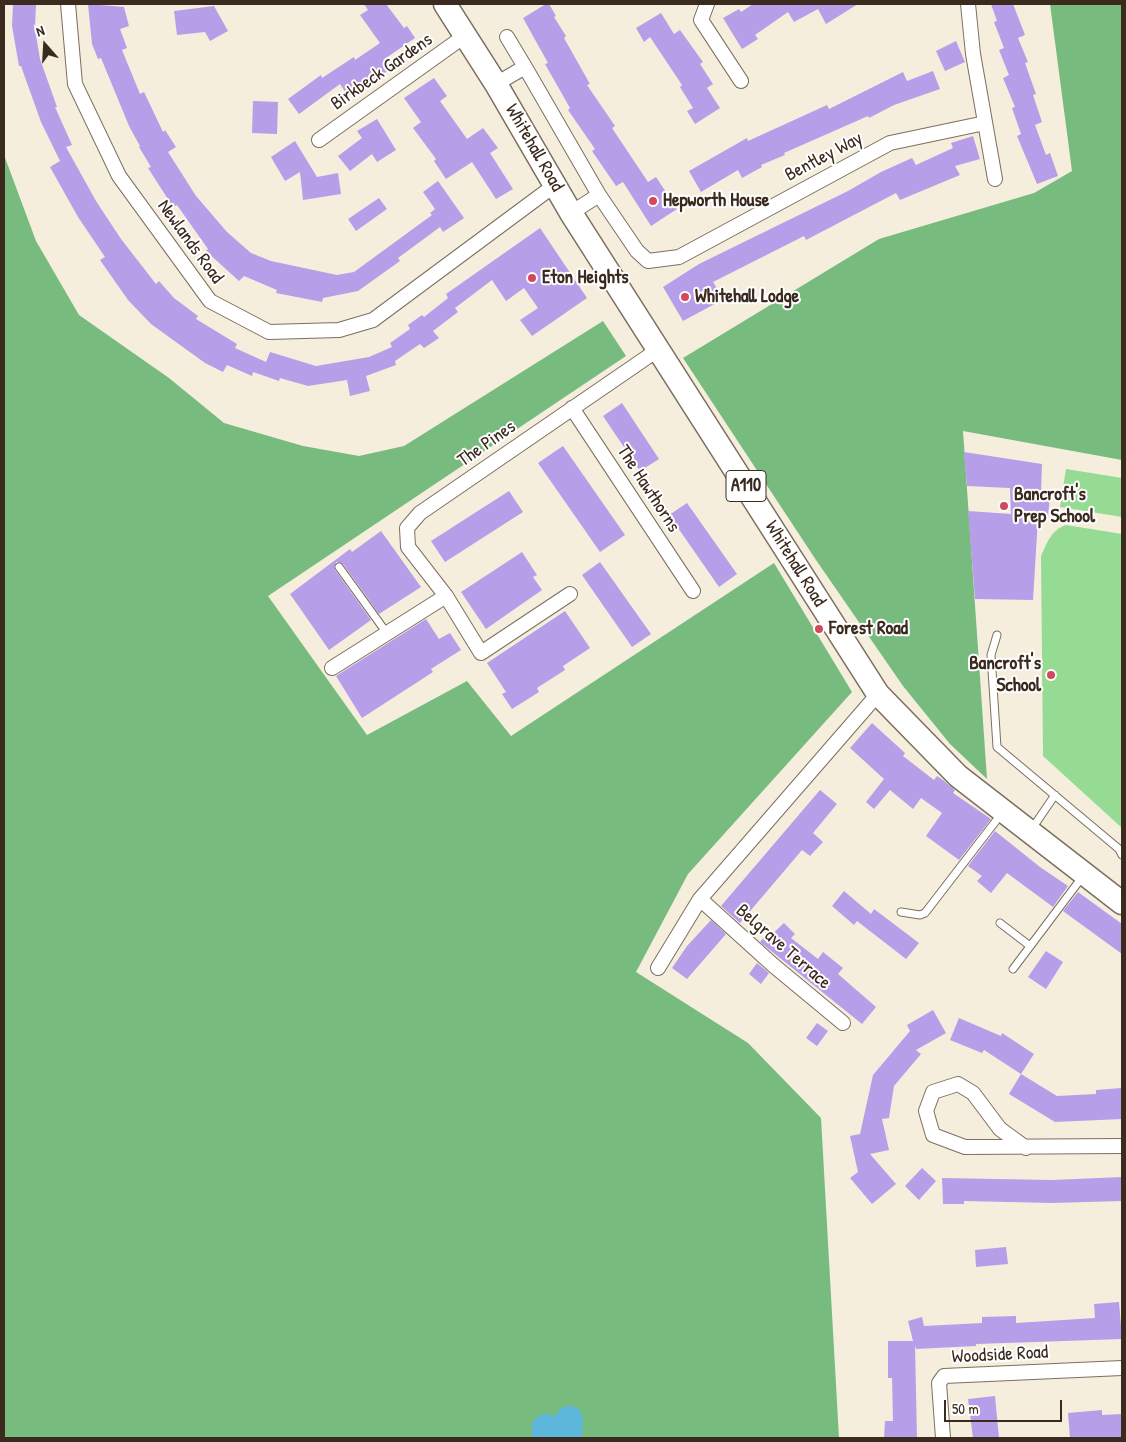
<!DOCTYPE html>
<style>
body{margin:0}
#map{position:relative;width:1126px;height:1442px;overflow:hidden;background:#f5eedc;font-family:"Patrick Hand",sans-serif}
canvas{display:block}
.frame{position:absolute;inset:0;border:5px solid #3b2a1e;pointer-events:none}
.north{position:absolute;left:20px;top:20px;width:50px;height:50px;-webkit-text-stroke:4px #fff;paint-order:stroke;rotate:341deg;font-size:14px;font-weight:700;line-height:20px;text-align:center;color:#3b2a1e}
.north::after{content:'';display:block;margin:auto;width:18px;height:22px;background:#3b2a1e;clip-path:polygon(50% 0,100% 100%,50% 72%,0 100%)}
.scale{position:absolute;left:944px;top:1400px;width:118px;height:22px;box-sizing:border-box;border:2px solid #3b2a1e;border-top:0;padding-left:6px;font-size:15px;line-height:18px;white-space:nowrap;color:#3b2a1e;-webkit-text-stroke:4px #fff;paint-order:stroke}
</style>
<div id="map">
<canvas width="1126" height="1442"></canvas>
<div class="frame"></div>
<div class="north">N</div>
<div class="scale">50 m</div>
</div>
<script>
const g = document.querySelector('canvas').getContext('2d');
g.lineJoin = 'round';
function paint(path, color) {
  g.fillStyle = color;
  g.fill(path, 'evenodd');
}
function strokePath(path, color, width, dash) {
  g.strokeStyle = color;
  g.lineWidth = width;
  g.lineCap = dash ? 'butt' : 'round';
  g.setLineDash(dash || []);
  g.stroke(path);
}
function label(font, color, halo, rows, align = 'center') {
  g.font = font + ' "Patrick Hand",sans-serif';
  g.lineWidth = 4;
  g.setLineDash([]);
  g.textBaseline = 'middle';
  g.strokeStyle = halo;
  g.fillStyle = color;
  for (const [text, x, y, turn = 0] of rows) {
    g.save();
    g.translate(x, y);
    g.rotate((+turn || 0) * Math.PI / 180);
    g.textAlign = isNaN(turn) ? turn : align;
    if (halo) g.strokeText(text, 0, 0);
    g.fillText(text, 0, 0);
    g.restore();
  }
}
const green = new Path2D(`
 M1066,469l56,9v39l-62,-10z
 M1066,525l56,9v294l-79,-72 -2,-200c6,-13 10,-26 25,-31z`);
const forest = new Path2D(`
 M1050,4h72v456l-159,-29 24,348 -37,-35 -47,-58 -87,-126 -133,-202 196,-119 155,-46 38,-22z
 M4,155l32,86 43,74 90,63 55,45 79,23 56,10 45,-10 199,-125 23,35 -358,240 99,139 100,-54 44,55 263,-173 78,129 -164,182 -52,98 112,71 73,75 18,320h-835z`);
const river = new Path2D(`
 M546,1428v10
 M568,1438l1,-18`);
const building = new Path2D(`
 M13,4h23l-1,25 5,30 17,48h-2l17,38 -6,2 30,54 25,38 35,45 3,-3 15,17 24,18 -2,3 41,25 -2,4 31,14 4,-10 46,14 53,-9 23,-10 -2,-4 20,-14 -2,-4 14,-10 2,2 24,-19 -2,-4 94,-66 47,70 -55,38 -12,-16 18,-12 -14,-20 -18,13 -14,-21 -37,28 3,4 -25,19 6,7 -15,10 -4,-4 -25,17 1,4 -30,11 4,15 -20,5 -3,-16 -39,6 -28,-8 -1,3 -26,-9 -1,4 -25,-11 -4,7 -18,-9 -54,-39 -23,-24 -28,-40 5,-3 -27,-40 -28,-50 10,-6 -19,-39 -20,-56h-2l-7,-40z
 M88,4l36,3 5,19 -9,3 7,19 -5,2 18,44 4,-2 19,40 2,-2 11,17 -8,5 28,44 31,36 24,21 20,8 66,14 17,-3 78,-57 -2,-2 5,-4 -12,-17 15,-11 26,37 -21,14 -3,-5 -42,31 2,3 -42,30 -35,7 -1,4 -46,-9 1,-3 -33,-14 -5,5 -33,-30 2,-2 -31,-44 -4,2 -25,-39 3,-1 -12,-20 1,-1 -11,-20 -28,-68 -3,1 -6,-15z
 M364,4h22l18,24 3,-2 8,12 -29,20 7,9 -14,10 -31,19 -8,-12 -41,30 -11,-15 33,-24 1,3 32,-21 1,3 25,-17 -20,-28 8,-5z
 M546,4h3l7,12 -2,1 12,19 -2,2 26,46 -3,1 28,41 -3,2 36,54 8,-5 21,32 -26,17 -28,-44 -7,4 -24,-35 3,-2 -27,-39 2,-2 -25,-44 3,-1 -25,-45z
 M753,4h105l-32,20 -8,-15 -24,13 -6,-10 -33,23 3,4 -16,10 -19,-31 16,-9 2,3z
 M991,4h22l12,31 -7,3 10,24 -3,1 11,31 -3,1 9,27 -7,3 11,30 4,-2 8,23 -21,8 -20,-48 4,-2 -9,-26 3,-1 -12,-29 6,-3 -10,-25 5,-2 -10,-26 3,-1z
 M214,6l14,25 -18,10 -5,-9 -28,3 -3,-24z
 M661,13l13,21 6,-4 23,32 -3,2 13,20 -6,4 13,20 -25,16 -8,-13 6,-3 -13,-21 2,-2 -32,-48 -6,5 -8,-14z
 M956,41l9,21 -20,9 -9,-20z
 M933,71l7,18 -46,16 -25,13 -1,-2 -84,37 1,2 -24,10 1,2 -20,11 -4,-8 -37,22 -12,-21 58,-33 1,3 79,-36 2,4 74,-37 4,9z
 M434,78l13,18 -7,5 27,38 16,-11 15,20 -8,5 23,36 -17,10 -24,-37 -26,17 -12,-18 2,-2 -23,-31 8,-6 -17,-24z
 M253,101l25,1 -1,32 -25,-1z
 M377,119l19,31 -19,12 -5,-8 -22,17 -12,-15 24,-18 -5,-7z
 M973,136l7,23 -25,7 5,9 -60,25 -4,-7 -90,47 -2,-4 -91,46 11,17 -41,22 -20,-34 36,-23 149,-73 33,-19 31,-14 4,7 37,-17 -2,-5z
 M295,141l22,36 21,-4 3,21 -38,6 -3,-28 -15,9 -14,-24z
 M379,198l8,11 -31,22 -8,-12z
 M622,403l37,56 -19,12 -37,-55z
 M563,446l62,89 -25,17 -62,-89z
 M964,452l78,12 -1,30 9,2 -2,21 -10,1 -5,82 -58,-1 -7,-88 43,3 -1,-26 -43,-2z
 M509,491l14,21 -78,50 -14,-21z
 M687,503l50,71 -18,13 -50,-72z
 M381,531l40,56 -42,27 -36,-50 -7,-2 -1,8 36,50 -42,30 -39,-56 60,-45 2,3z
 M522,552l15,23 -4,2 9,13 -56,39 -25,-37z
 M600,562l51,72 -19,13 -50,-72z
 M565,611l25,37 -27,18 2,4 -28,18 2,4 -27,17 -10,-15 4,-2 -19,-29z
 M426,619l13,20 11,-6 11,17 -30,19 2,3 -71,46 -26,-42z
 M872,723l33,30 -2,3 31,24 3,-4 6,4 12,10 -2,3 38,26 -32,41 -33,-24 16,-23 -21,-15 -8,11 -23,-19 -16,19 -8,-7 18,-23 -34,-31z
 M820,790l17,14 -24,29 10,9 -13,14 -8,-6 -62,73 -19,-17z
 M995,831l45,36 28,19 -15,21 -46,-34 -16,20 -14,-12 5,-5 -14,-10z
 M844,891l27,23 3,-5 45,34 -13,16 -49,-38 -3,4 -22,-19z
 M1078,892l44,32v30l-59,-43z
 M711,920l15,14 -39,45 -15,-11 15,-22z
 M784,923l11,11 -4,4 27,21 5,-7 20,16 -5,6 38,33 -14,17 -102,-82 4,-5 3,2z
 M1046,951l17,11 -17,27 -18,-12z
 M757,963l12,10 -8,11 -12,-10z
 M933,1010l13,23 -30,17 5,4 -27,32 -5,32 -7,1 7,31 -19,4 26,30 -24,20 -22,-26 8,-6 -8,-36 10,-2 13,-59 37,-44 -3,-6z
 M959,1018l42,18 1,-3 32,21 -13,20 -37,-24 -2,3 -32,-13z
 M817,1023l11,8 -11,15 -11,-8z
 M1021,1074l36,22 39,-2v-4l26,-2v31l-67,3 -46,-28z
 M922,1168l14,13 -17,19 -14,-14z
 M1122,1177v24l-70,2 -88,-2v3h-21l-1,-26 110,2z
 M1006,1247l2,17 -32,3 -1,-17z
 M1119,1302l3,37 -146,5v2l-60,3 -1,-4 2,93h-33l1,-17h8l-1,-43h-4v-37h25l-5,-20 14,-4 2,9 58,-3v-6l34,-1v7l79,-5 -1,-14z
 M995,1396l4,42h-26l-5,-39z
 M1102,1410v5l20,-1v24h-52l-2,-25z`);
const service = new Path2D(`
 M339,567l47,65
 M997,635l-6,20 6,92 122,102 3,6
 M1031,830l24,-35
 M901,912l19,3 5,-2 77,-100
 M1000,923l30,23
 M1013,969l70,-93`);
const minor = new Path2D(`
 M68,4l7,80 44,92 91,125 59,31 70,-2 34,-10 182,-135
 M707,4l-6,16 40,61
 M968,4l5,50 22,125
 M507,37l18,30
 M496,84l29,-17 74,128
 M319,140l147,-105
 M571,213l28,-18 38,56 11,10 31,-4 211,-114 95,-20
 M572,408l121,183
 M570,594l-89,59 -35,-57 -38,-49 -1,-19 13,-15 239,-164
 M332,668l114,-72
 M700,899l73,66 70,58
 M658,968l42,-69 178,-205
 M1026,1148l-26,-19 -27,-36 -15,-9 -25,8 -7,19 7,24 32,12 157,-1
 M943,1438l-4,-55 5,-7 178,-8`);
const primary = new Path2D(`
 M445,4l51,80 75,129 307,481 80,82 164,127`);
const markers = [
 [653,201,5,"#d1495b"],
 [532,278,5,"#d1495b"],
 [685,297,5,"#d1495b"],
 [1004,506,5,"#d1495b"],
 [819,629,5,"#d1495b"],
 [1051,675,5,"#d1495b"]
];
const shields = [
 [746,486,40]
];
const shieldNames = [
 ["A110",746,486]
];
const streetNames = [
 ["Birkbeck Gardens",382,72,-35],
 ["Whitehall Road",534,148,60],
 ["Bentley Way",824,157,-28],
 ["Newlands Road",190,242,54],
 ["The Pines",487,444,-35],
 ["The Hawthorns",648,489,57],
 ["Whitehall Road",795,564,58],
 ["Belgrave Terrace",783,947,41],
 ["Woodside Road",1000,1355,-3]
];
const poiNames = [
 ["Hepworth House",663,201],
 ["Eton Heights",542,278],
 ["Whitehall Lodge",695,297],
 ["Bancroft's",1014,495],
 ["Prep School",1014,517],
 ["Forest Road",829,629],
 ["Bancroft's",1041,664,"right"],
 ["School",1041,686,"right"]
];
paint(green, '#96db94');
paint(forest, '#78bb7e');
strokePath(river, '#5db7da', 28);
paint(building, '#b79ee9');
strokePath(service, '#7c6f60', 9);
strokePath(minor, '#7c6f60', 16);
strokePath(primary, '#7c6f60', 25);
strokePath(service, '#fff', 7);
strokePath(minor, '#fff', 14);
strokePath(primary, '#fff', 22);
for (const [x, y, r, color] of markers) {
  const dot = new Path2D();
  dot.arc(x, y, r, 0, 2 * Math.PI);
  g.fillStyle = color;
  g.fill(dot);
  strokePath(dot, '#fff', 2);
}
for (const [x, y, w] of shields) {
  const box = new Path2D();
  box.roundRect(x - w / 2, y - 15.5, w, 31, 4);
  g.fillStyle = '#fff';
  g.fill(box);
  strokePath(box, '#3b2a1e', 1);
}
label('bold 18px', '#3b2a1e', null, shieldNames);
label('19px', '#3b2a1e', '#fff', streetNames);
label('bold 19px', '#3b2a1e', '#fff', poiNames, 'left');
</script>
